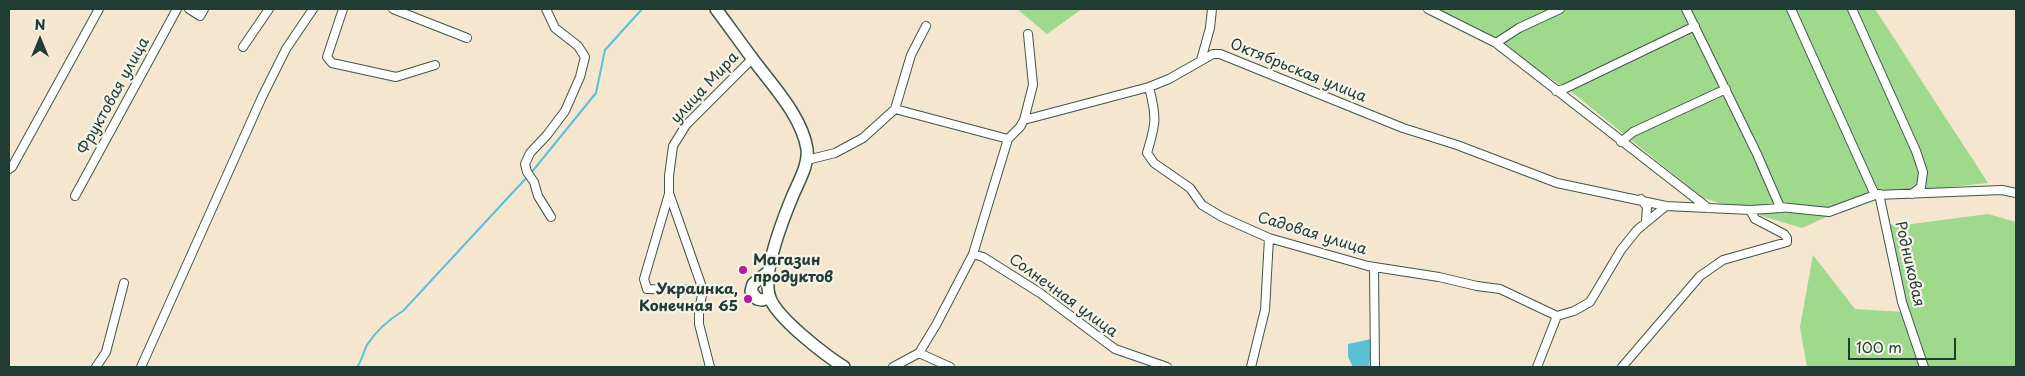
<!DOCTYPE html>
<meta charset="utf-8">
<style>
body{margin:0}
#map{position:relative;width:2025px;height:376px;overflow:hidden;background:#f4e6cf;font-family:"Playpen Sans",sans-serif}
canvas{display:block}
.frame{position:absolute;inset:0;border:10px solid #1f3d34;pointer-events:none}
.north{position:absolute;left:15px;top:15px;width:50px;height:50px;-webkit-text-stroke:4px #f7f3e8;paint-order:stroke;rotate:0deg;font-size:14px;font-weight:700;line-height:20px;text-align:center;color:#1f3d34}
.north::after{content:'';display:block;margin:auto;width:18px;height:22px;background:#1f3d34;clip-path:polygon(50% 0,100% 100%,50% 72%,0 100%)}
.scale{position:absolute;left:1848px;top:338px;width:108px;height:22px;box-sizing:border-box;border:2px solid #1f3d34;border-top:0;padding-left:6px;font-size:15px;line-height:18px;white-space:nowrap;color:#1f3d34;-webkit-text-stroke:4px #f7f3e8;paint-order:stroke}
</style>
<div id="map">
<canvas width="2025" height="376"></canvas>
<div class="frame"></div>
<div class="north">N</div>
<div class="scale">100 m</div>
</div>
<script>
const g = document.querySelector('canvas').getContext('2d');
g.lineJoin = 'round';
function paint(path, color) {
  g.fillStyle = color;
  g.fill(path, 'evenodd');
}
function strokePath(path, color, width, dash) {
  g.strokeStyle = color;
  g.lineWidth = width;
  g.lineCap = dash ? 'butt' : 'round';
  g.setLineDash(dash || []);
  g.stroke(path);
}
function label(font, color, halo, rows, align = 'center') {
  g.font = font + ' "Playpen Sans",sans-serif';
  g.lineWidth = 4.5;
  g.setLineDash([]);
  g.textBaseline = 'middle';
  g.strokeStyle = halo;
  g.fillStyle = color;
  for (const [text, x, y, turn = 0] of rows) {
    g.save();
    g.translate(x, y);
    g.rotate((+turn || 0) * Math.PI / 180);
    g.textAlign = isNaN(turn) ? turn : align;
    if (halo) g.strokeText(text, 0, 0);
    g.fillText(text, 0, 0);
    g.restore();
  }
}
const green = new Path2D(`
 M1017,9h65l-35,25z
 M1428,9h447l113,174 -113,12 -73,33 -99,-30 -130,-105 -77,-50z
 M1988,214l28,8v145h-209l-7,-40 13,-72 42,54 48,3 -17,-89 11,3z`);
const water = new Path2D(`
 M1371,339l1,4 -3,24h-16l-5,-10v-13z`);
const stream = new Path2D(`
 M531,173l65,-80 9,-43 37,-41
 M357,367c6,-8 6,-15 10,-22 9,-14 21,-25 36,-34l125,-135`);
const street = new Path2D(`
 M189,9l11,7 4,-7
 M343,9l-16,48 5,6 64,14 39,-12
 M393,9l74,29
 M546,9l9,19 23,18 7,11 -5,20 -15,34 -18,24 -17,18 -5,11 2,8 7,10 4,14 13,21
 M1428,9l68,34 212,165
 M1686,9l71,145 23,53 49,5 46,-17 -84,-186
 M1852,9l64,142 7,21 -2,15 -9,7
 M1496,43l23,-15 41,-19
 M243,47l26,-38
 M1201,60l9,-32 2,-19
 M1149,87c8,31 7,36 -2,66l7,10 36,25 12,17 20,12 47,21 99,28 71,11 38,9 23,3 57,27
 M1556,91l8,-2 131,-63
 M895,109l16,-54 15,-29
 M1024,120l9,-35 -5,-51
 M1621,142l12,-10 93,-43
 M807,160l28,-7 28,-15 32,-29 113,30 12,-12 4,-7 125,-33 20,-8 44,-25h7l183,74 54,17 100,38 109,23 84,4 32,-2
 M9,169l3,-2 87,-158
 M669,194l-25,85 3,10 56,1
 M1879,194l23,108 22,65
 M1876,195l126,-5 14,3
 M75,196l102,-187
 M1641,199l6,8 -1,15
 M973,254l10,3 57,36 75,56 52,18
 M1374,267l1,100
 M1557,316l17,-5 16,-9 31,-52 16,-20 29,-24
 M919,353l31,14
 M96,367l10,-15 18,-69
 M141,367l121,-270 24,-48 27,-40
 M710,367l-11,-43v-14l4,-20 -34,-97v-17l4,-30 13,-21 66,-66
 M893,367l26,-14 17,-28 37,-71 35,-115
 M1251,367l14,-57 4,-72
 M1537,367l20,-51
 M1622,367l78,-91 23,-16 64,-18v-4l-3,-4 -29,-15 -5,-9`);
const secondary = new Path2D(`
 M716,9c12,16 24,33 36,49 19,26 50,58 55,91 2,15 -8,32 -14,46 -10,24 -32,79 -23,103 7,20 55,57 74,69
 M768,272l-15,12 -2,7 6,8 5,1 8,-2`);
const markers = [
 [743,270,5,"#b5179e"],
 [748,299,5,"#b5179e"]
];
const streetNames = [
 ["Октябрьская улица",1298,71,22],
 ["улица Мира",705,88,-47],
 ["Фруктовая улица",114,96,-61],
 ["Садовая улица",1312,234,17],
 ["Родниковая",1909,264,77],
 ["Солнечная улица",1063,296,36]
];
const poiNames = [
 ["Магазин",753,261],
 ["продуктов",753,278],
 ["Украинка,",738,290,"right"],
 ["Конечная 65",738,307,"right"]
];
paint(green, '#9ed98c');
paint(water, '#5ac2d7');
strokePath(stream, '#5ac2d7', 2);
strokePath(street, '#3f564b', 10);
strokePath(secondary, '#3f564b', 14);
strokePath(street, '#fff', 8);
strokePath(secondary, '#fff', 11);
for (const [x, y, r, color] of markers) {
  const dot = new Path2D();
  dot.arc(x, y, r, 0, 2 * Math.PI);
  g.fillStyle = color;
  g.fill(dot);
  strokePath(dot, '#f7f3e8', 2);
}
label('15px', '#1f3d34', '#f7f3e8', streetNames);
label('bold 15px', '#1f3d34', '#f7f3e8', poiNames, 'left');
</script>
